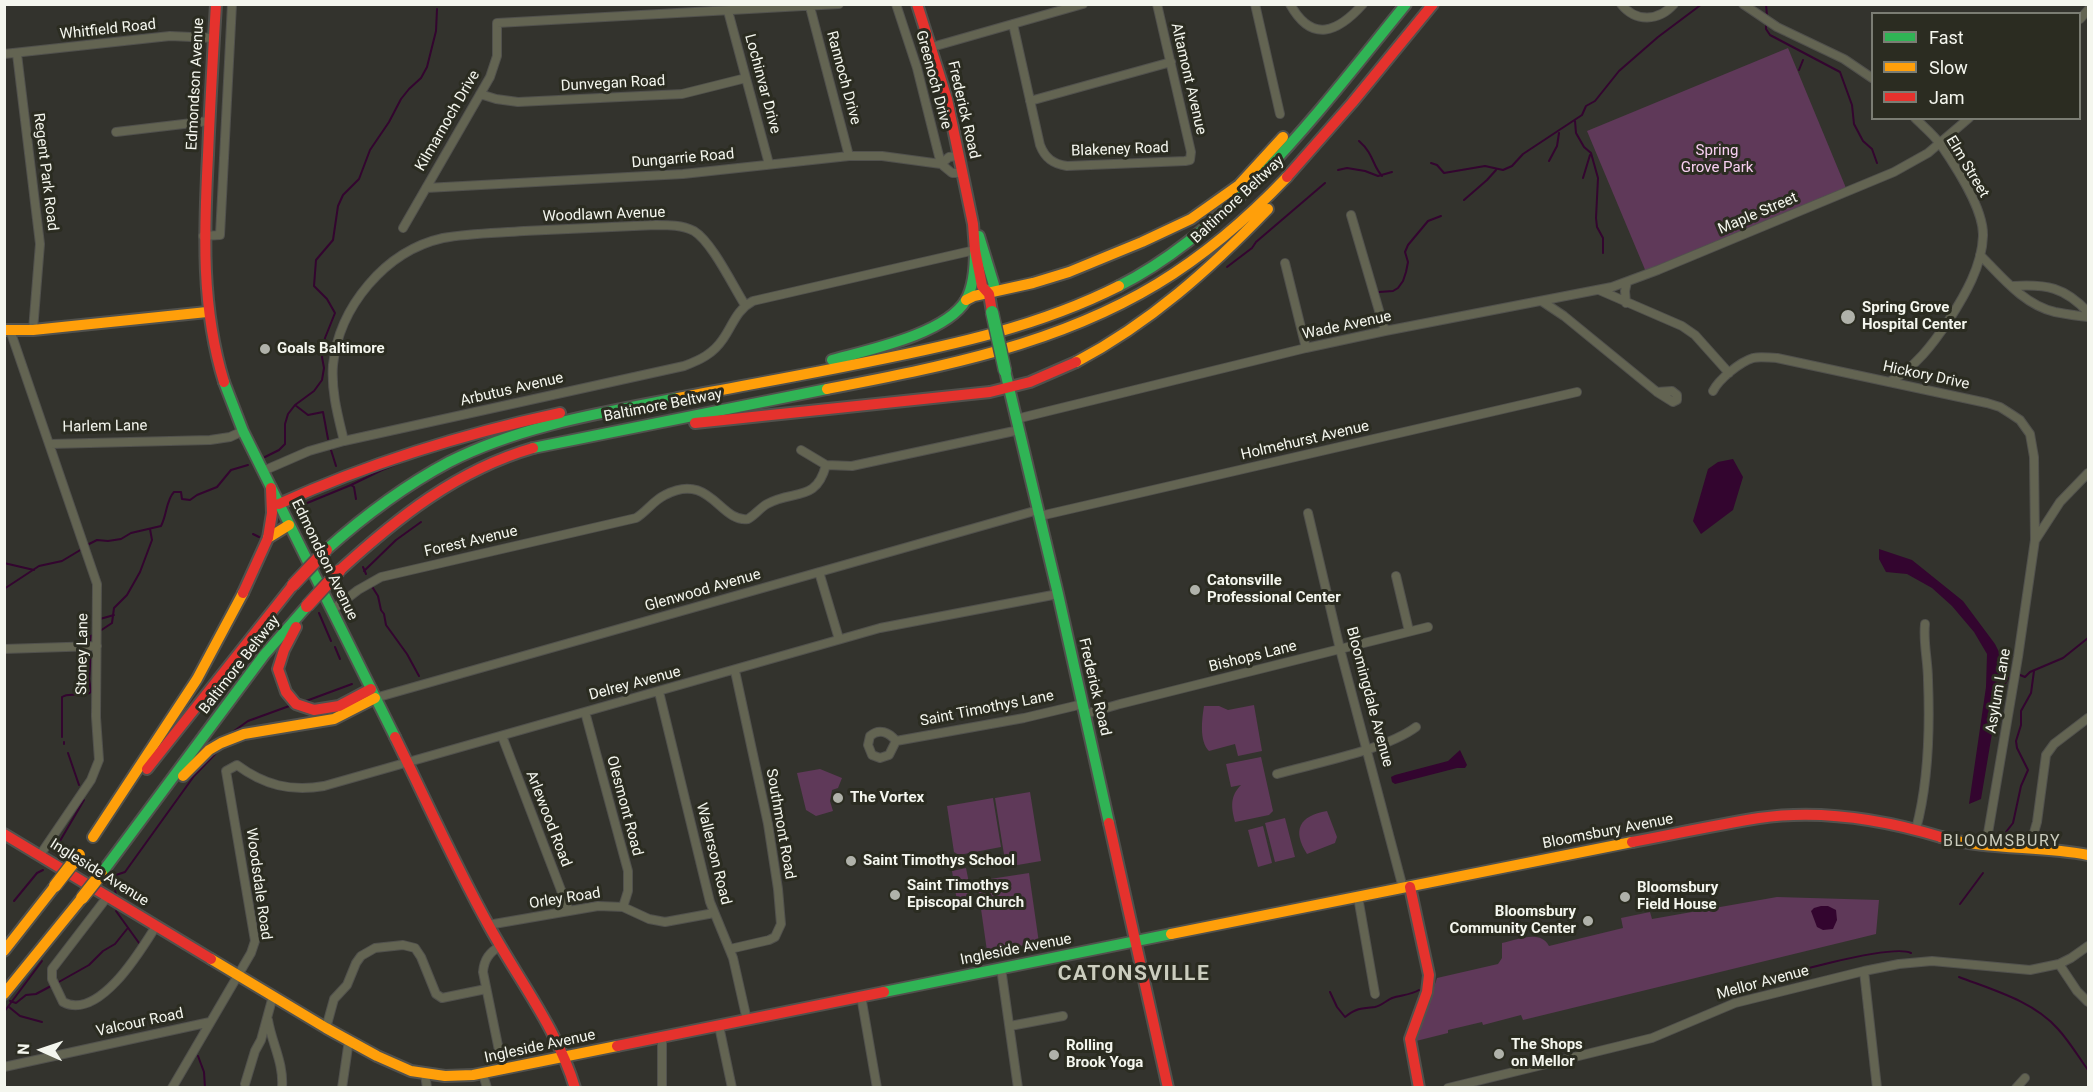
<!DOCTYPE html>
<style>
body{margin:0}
#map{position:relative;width:2093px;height:1092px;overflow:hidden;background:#33332d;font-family:Roboto,sans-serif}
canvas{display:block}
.frame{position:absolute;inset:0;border:6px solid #f4f6ee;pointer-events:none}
.legend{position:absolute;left:1871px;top:12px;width:210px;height:108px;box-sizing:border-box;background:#2b2c21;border:2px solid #7b7d73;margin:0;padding:8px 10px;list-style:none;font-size:18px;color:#f4f6ee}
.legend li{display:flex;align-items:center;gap:12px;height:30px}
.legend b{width:30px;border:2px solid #7b7d73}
.north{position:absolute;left:12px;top:1020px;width:60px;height:60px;-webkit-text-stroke:4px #2b2c21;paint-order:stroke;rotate:273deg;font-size:16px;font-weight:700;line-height:24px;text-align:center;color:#f4f6ee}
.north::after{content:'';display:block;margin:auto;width:21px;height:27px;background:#f4f6ee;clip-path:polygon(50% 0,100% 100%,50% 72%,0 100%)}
</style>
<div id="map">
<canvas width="2093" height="1092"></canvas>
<div class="frame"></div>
<ul class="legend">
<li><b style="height:8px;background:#30b455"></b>Fast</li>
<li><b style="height:8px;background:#ff9f0a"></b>Slow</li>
<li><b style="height:8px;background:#e5322d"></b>Jam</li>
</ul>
<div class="north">N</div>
</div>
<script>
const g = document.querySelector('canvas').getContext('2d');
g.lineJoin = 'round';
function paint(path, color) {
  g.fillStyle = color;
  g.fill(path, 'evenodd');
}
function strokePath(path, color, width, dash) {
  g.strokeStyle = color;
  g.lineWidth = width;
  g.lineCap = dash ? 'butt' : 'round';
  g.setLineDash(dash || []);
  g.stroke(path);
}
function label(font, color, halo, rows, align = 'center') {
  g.font = font + ' Roboto,sans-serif';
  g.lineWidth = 6;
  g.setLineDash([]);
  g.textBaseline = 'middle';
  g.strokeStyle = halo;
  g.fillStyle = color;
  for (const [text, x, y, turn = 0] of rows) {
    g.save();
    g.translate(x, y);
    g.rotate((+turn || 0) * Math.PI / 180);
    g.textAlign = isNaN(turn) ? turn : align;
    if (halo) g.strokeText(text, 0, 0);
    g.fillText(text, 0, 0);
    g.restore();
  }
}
const green = new Path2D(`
 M1788,48l58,140 -200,84 -59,-141z
 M1254,705l8,46 -24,5 -3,-12 -26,7c-10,-10 -7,-32 -5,-45h15l9,4z
 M1261,757l12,54 -4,4 -34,7c-4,-15 -5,-26 6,-37l-10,2 -5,-23z
 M820,769l22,9 -4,10 -6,2 -2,11 3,10 -17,5 -10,-6 -9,-37z
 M1030,792l11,69 -35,6 -11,-69z
 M993,798l8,49 -42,8 -5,-3 -7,-46z
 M1327,811l10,26 -2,6 -28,11c-15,-24 -8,-38 20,-43z
 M1285,818l10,39 -20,5 -10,-39z
 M1263,826l9,37 -14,4 -10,-37z
 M966,868l6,30 -15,3 -5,-30z
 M1029,873l10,70 -52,8 -10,-70z
 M1777,897l102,3 -3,34 -353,86 -2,-5 -38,10 -1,-3 -34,8v3l-32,8 21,-63 61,-14 4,-6v-15c15,-3 38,-14 47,3l74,-18 -2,-10 29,-6 2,7z`);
const water = new Path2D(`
 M1733,459l10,18 -10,33 -32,24 -8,-13 15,-52 10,-7z
 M1879,549l33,11 51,41 32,43 9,18 -23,137 -12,5 17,-117 1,-33 -13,-22 -22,-26 -20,-18 -25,-14 -21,-2 -7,-13z
 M1460,750l7,15 -2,3h-8l-62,16 -3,-2 -1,-5 4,-2 53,-14z
 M1821,906h7l8,4 1,10 -4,9 -10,1 -6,-3 -6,-16 3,-3z`);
const stream = new Path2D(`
 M1766,4l1,12
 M1766,22v7l4,6 70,37 12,33 2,19 9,17 9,8 5,14
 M1799,70l4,-10
 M1575,121l1,12 8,14 7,6 7,25 -2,40 1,9 6,11v15
 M1359,141c15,13 13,24 23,35
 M1549,161l8,-15 2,-13
 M1431,163l6,2 7,8 41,-7 18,4 9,-4 11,-12 59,-39 4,-9 9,-5 24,-30 39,-34 44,-33
 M1338,170l9,-2 18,3 13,5 14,-4
 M1583,178l7,-23
 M1464,200l23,-20 9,-10
 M1227,267l25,-19 4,-6 69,-59
 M1379,292l14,-1 5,-3 5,-7 3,-9 2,-10 -3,-10 3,-7 20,-24 13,-5
 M295,405l13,10 15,-3 5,27
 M331,450l5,16
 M265,457l14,-7 6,-6v-20l3,-10 7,-9 19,-14 8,-11 2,-12 -2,-11 3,-19 10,-25 -8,-14 -13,-13 2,-26 17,-20 5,-34 5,-11 16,-16 11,-29 19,-28 12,-23 8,-10 12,-11 6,-11 9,-36 1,-22
 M351,485l3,2 2,12
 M295,508l56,-23 31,-15 35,-14
 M253,534l6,3
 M87,545l10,-5 11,1 13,-2 10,-6 30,-7c6,-11 5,-26 13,-34h7l1,7 8,1 7,-5 20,-8 14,-17 17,-5
 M4,563l30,7
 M363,567l3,7
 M364,571l32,-31 25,-18
 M371,585l7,11 3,14 3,4 2,11 21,29 12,22
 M4,589l35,-23 23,-5 20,-12
 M319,613l12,28
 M100,619l14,-4
 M100,631l12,-8 2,-15 13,-13 13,-23 12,-32 -2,-11
 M90,642l1,-6 4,-2
 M335,647l5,12
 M2020,675l5,2 5,-5 33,-14 25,-20
 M1997,695l4,-3 7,-14
 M306,701l46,-17
 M234,731l14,-10 44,-16
 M62,737v-40c9,-6 19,2 29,-5l-2,-13 2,-26
 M64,742v2
 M68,753l11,32
 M2006,832l7,-9 8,-37 7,-16 -11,-22 -1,-7 5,-16v-14l10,-18 3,-22
 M57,846l27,-46
 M116,896l-3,-20 12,-4 69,-96 24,-25
 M14,901l23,-28 6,-3
 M1960,904l23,-31
 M116,911l23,32
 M1959,977c34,13 74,24 99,52 11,12 20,27 30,41
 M57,983l32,-18 14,-14 12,-7 12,-15
 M1748,985c27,-8 143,-42 163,-32
 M1330,992l7,15 8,10c11,-9 17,-9 30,-10 6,-1 12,-7 17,-9 9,-3 19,-3 27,-8
 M10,1001l6,2 10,-8 10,-1 15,-8
 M9,1007l11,9 22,6
 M4,1012l38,-51
 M198,1056l6,16 1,16`);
const street = new Path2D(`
 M896,4l21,64 24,96
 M1255,4l25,110
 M1290,4c22,40 48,28 73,0
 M1621,4c15,19 38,17 53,0
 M1743,4l34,23 67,32 28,19
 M810,7l39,149
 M728,11l41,153
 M2080,19l8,-9
 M1013,24l27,121c5,13 13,19 27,21l118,-5 5,-1 1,-8 -34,-148
 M932,47l151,-43
 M4,54l166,-18 44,2
 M17,54l23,190 -7,86
 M480,94l16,5 22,3 164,-8 64,-16
 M1030,101l141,-39
 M116,132l93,-11
 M941,164l8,-7 9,-1
 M426,188l257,-14 166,-18h33l59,8 11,9h10
 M1351,215l34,116
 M403,228l87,-151 7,-21v-33l342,-19
 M203,236l17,-1 12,-231
 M1980,255c22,22 44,50 75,57 11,2 23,4 33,5
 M1285,263l21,85
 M2013,286c34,-2 51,1 75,26
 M1599,290l83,36 13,9 34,38
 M1543,302l21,14 93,76 16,10 4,-2v-5l-5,-4 -15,1
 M1626,303l-1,-12 2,-9
 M10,330l87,254 -1,133 3,43 -8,20 -51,75
 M1889,382c26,-14 44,-38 60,-62 16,-25 33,-54 34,-84 1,-27 -27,-69 -42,-91 -7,-10 -17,-18 -26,-27
 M1713,391c6,-12 27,-29 40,-33 8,-2 16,0 24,0l210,45 13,4 11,7 9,6 10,14 4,23 1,83 -17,117 -32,188
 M1016,419l290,-71 79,-17 227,-44 46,-17 236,-98 34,-19 41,-35
 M344,441c-6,-25 -13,-50 -11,-76 6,-58 52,-114 110,-127 26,-5 54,-5 81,-7 44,-2 88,-4 132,-6 13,0 26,0 38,6 18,11 39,55 51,74
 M50,444l160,-4 20,-3 13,-6
 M801,450l25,15 26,1 167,-36
 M263,471l46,-20 35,-10 340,-75c16,-6 29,-12 39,-27 10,-14 13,-29 30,-38l222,-51
 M1308,513l32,136 63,239
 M1040,516l537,-124
 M2036,539l24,-37 28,-29
 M819,572l20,67
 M1396,576l13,55
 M332,610l26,-20 23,-13 255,-59c10,-6 18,-18 29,-23 45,-24 55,28 83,24 7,-4 12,-11 19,-15 27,-15 49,-1 59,-39
 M4,649l93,-3
 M659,692l51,210 23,56 14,62
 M375,698l663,-188
 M585,712l43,159v20l-5,16
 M1085,714l35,-10 308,-77
 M502,736l67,175
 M896,741l-7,14 -9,3 -8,-3 -4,-10 2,-9c9,-8 19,-4 26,5l128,-23 59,-14
 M1277,774c39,-11 108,-24 139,-47
 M1916,829c13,-48 14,-100 12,-149 0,-19 -5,-37 -3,-56
 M2030,847l7,-25 9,-67 8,-11 34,-26
 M108,896l-56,73v10l11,23c36,19 78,-52 93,-76
 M1358,897l17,97
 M488,925l110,-19 25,1 26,12 16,3 49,-9
 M500,946c-10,6 -16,13 -17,26l20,98
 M730,949l39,-9 6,-3 6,-13 -3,-35 -10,-65 -33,-153
 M2059,964l18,27 11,11
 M1001,968l17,120
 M1864,971l13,117
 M861,996l16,92
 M268,1020c4,24 16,43 14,68
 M719,1026l13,62
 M1010,1026l53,-10
 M326,1028l8,-29 13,-14 9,-22 5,-7 14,-8 28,-3 12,3 6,9 15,37 6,4 44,-9
 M662,1037v51
 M4,1067l206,-45
 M425,1074l2,14
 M483,1074l4,14
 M245,1084l10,-33 6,-11 12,-44
 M172,1088l79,-135 4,-12 -29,-170 11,-6c27,20 54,27 87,21l556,-158 178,-34
 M342,1088l7,-48
 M1448,1088l204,-50 83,-35 129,-32 35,-7 33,-3 98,9 29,-6 12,-6 17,-12
 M2016,1088l9,-10`);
const fast = new Path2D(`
 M979,236l15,49 -5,9
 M1119,286c116,-59 206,-183 287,-282
 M832,360c36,-10 114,-26 134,-60 8,-14 9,-34 9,-50
 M1005,371l53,223 51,229
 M224,382l19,49 152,306
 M533,448l294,-59
 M326,550c38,-34 78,-64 123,-88 71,-36 152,-49 229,-64
 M101,874l163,-219 43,-49
 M884,992l287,-58`);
const slow = new Path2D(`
 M966,300l8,-4 59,-13 36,-11 73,-30 49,-23 48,-34 44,-48
 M4,330h29l174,-18
 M1076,362c74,-39 134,-93 192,-153
 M827,389c114,-22 229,-44 330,-105 48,-29 91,-66 130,-107
 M678,398c63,-12 126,-23 189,-36 86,-17 173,-36 252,-76
 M268,538l21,-13
 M183,776l26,-26 12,-7 23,-9 90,-15 41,-21
 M93,837l104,-158 46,-86
 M1941,837c48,14 98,8 147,18
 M1171,934l461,-92
 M4,951l51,-65
 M211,959l115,69 51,28 34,15 34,5 28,-1 144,-29
 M4,994l78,-96`);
const jam = new Path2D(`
 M216,4c-3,50 -6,101 -8,151 -4,77 -7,153 16,227
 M917,4l30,95 26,125 2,26 7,36 7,8 3,18
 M1287,177l65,-74 81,-99
 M695,423l295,-31 40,-10 46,-20
 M279,504c91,-41 183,-70 281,-91
 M339,571c58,-53 118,-101 194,-123
 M243,593l25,-55 4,-25 -1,-25
 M296,627l-12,23 -6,19 8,23 10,12 18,6 25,-4 32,-17
 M395,737c31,63 60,128 94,189 29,53 69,104 86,162
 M147,769l146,-184
 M1109,823l59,265
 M4,834l207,125
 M1632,842c42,-8 84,-17 127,-24 61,-9 123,1 182,19
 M1410,887l19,88 -2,17 -17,47 9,49
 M617,1046l267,-54`);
const fastBridge = new Path2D(`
 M992,312l13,59`);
const slowBridge = new Path2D(`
 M55,886l24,-31
 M82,898l19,-24`);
const jamBridge = new Path2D(`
 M293,585l33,-35
 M307,606l32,-35`);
const markers = [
 [1848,317,8,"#b0b2aa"],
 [265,349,6,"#b0b2aa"],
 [1195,590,6,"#b0b2aa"],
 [838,798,6,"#b0b2aa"],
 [851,861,6,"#b0b2aa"],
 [895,895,6,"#b0b2aa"],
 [1625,897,6,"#b0b2aa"],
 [1588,921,6,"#b0b2aa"],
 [1499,1054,6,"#b0b2aa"],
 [1054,1055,6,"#b0b2aa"]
];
const streetNames = [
 ["Whitfield Road",108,30,-6],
 ["Rannoch Drive",843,78,75],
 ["Altamont Avenue",1188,79,77],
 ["Greenoch Drive",933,80,75],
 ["Edmondson Avenue",196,84,-87],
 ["Dunvegan Road",613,84,-3],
 ["Lochinvar Drive",762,84,75],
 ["Frederick Road",963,110,77],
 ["Kilmarnoch Drive",448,121,-60],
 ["Blakeney Road",1120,150,-2],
 ["Dungarrie Road",683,159,-5],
 ["Elm Street",1967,167,59],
 ["Regent Park Road",45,172,83],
 ["Baltimore Beltway",1238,200,-43],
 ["Maple Street",1758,214,-23],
 ["Woodlawn Avenue",604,215,-2],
 ["Wade Avenue",1347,326,-12],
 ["Hickory Drive",1926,376,12],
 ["Arbutus Avenue",512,390,-13],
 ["Baltimore Beltway",663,406,-11],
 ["Harlem Lane",105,427,-1],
 ["Holmehurst Avenue",1305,441,-13],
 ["Forest Avenue",471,542,-13],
 ["Edmondson Avenue",324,560,64],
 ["Glenwood Avenue",703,591,-16],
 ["Stoney Lane",83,654,-89],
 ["Bishops Lane",1253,657,-14],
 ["Baltimore Beltway",240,665,-52],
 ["Delrey Avenue",635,684,-15],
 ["Frederick Road",1094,687,77],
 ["Asylum Lane",1999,691,-80],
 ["Bloomingdale Avenue",1369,697,75],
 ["Saint Timothys Lane",987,709,-11],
 ["Olesmont Road",624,806,75],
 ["Arlewood Road",548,819,69],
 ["Southmont Road",780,824,80],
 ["Bloomsbury Avenue",1608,832,-11],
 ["Wallerson Road",713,854,76],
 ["Ingleside Avenue",99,873,32],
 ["Woodsdale Road",258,884,82],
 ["Orley Road",565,899,-9],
 ["Ingleside Avenue",1016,950,-11],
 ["Mellor Avenue",1763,983,-15],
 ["Valcour Road",140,1023,-12],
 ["Ingleside Avenue",540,1047,-12]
];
const parkNames = [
 ["Spring",1717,151],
 ["Grove Park",1717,168]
];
const poiNames = [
 ["Spring Grove",1862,308],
 ["Hospital Center",1862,325],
 ["Goals Baltimore",277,349],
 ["Catonsville",1207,581],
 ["Professional Center",1207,598],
 ["The Vortex",850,798],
 ["Saint Timothys School",863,861],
 ["Saint Timothys",907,886],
 ["Episcopal Church",907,903],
 ["Bloomsbury",1637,888],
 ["Field House",1637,905],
 ["Bloomsbury",1576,912,"right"],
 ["Community Center",1576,929,"right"],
 ["The Shops",1511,1045],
 ["on Mellor",1511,1062],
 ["Rolling",1066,1046],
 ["Brook Yoga",1066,1063]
];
const neighbourhoodNames = [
 ["BLOOMSBURY",2002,842]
];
const districtNames = [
 ["CATONSVILLE",1134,975]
];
paint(green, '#5f3959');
paint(water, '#33052f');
strokePath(stream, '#33052f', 2);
strokePath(street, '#51514d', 10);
strokePath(fast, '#51514d', 14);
strokePath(slow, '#51514d', 14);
strokePath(jam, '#51514d', 14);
strokePath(street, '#636452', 8);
strokePath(fast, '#30b455', 10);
strokePath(slow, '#ff9f0a', 10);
strokePath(jam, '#e5322d', 10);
strokePath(fastBridge, '#51514d', 15, []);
strokePath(slowBridge, '#51514d', 15, []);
strokePath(jamBridge, '#51514d', 15, []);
strokePath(fastBridge, '#30b455', 12);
strokePath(slowBridge, '#ff9f0a', 12);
strokePath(jamBridge, '#e5322d', 12);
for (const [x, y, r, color] of markers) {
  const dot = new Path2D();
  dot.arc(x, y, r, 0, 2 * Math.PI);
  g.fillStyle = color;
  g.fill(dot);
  strokePath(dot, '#2b2c21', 2);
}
label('15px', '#f4f6ee', '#2b2c21', streetNames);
label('15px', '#f9d0f2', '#2b2c21', parkNames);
label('bold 15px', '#f4f6ee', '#2b2c21', poiNames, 'left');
g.letterSpacing = '1.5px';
label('16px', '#cbcdbe', '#2b2c21', neighbourhoodNames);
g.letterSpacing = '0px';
g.letterSpacing = '1.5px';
label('bold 21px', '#cbcdbe', '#2b2c21', districtNames);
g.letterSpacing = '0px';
</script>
